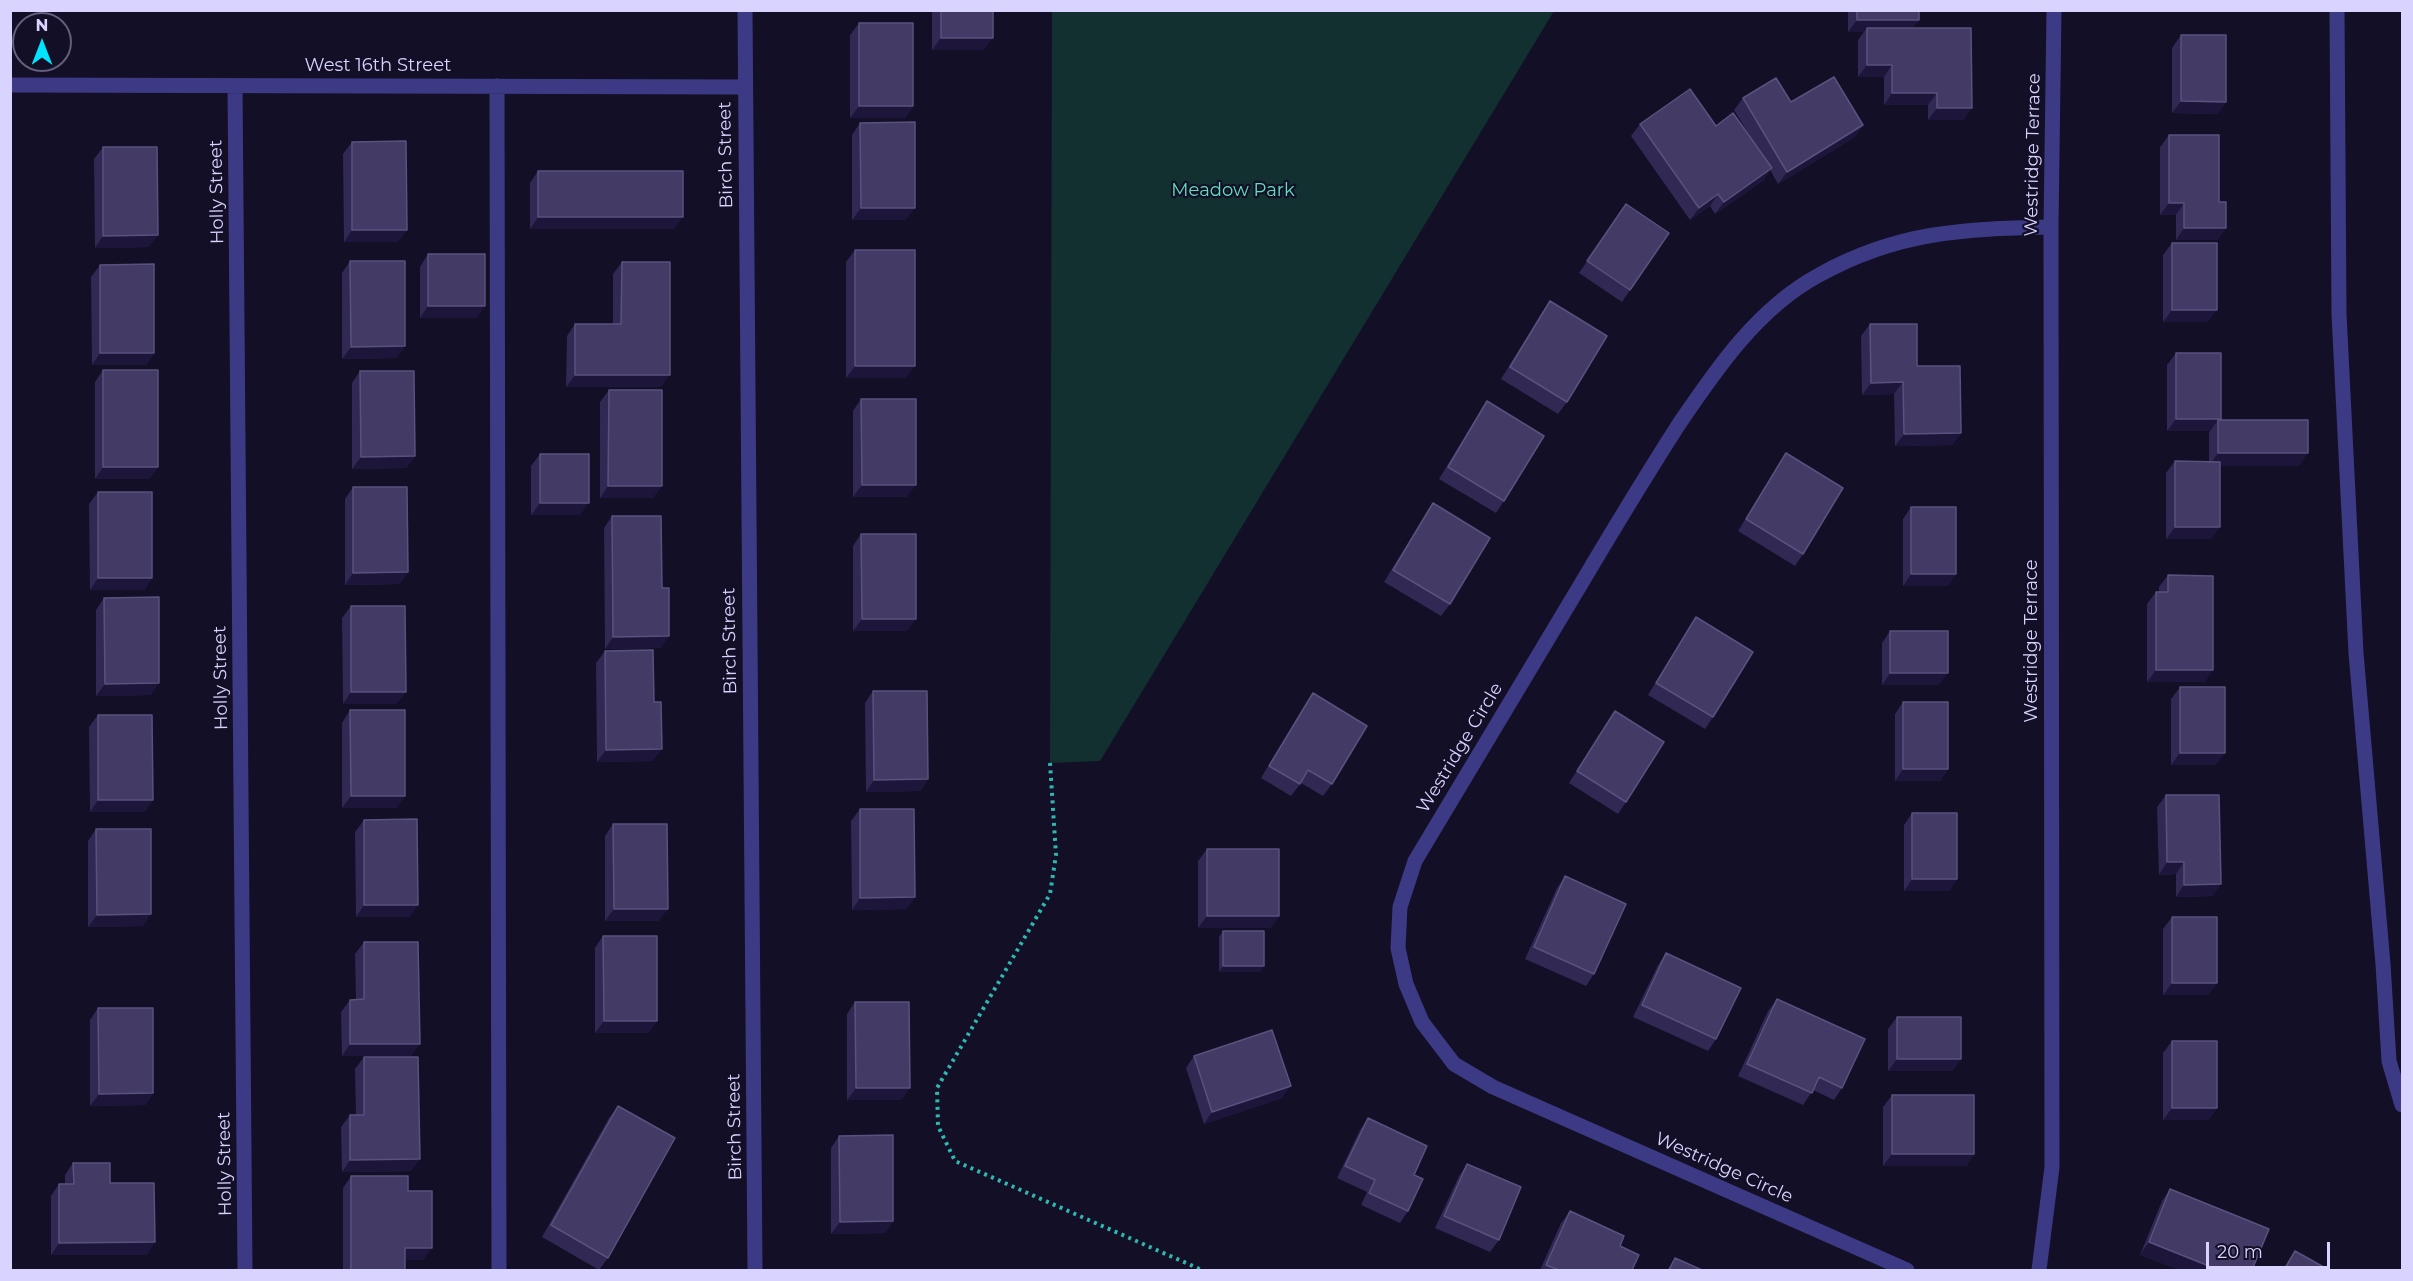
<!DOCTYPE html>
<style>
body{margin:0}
#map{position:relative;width:2413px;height:1281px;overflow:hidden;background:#130f26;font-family:Montserrat,sans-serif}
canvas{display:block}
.frame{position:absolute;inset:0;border:12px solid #d9d4ff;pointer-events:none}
.north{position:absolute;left:12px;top:12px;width:60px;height:60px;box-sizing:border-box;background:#130f26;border:2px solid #625e7d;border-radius:50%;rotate:0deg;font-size:16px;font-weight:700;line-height:24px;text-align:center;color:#d9d4ff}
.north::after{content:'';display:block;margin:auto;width:21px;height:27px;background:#00e5ff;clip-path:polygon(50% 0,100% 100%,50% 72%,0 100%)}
.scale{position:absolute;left:2206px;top:1242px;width:124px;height:27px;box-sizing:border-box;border:3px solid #d9d4ff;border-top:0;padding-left:8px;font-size:18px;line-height:21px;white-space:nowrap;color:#d9d4ff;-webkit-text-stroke:4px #130f26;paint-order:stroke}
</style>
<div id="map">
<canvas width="2413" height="1281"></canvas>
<div class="frame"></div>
<div class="north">N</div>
<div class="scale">20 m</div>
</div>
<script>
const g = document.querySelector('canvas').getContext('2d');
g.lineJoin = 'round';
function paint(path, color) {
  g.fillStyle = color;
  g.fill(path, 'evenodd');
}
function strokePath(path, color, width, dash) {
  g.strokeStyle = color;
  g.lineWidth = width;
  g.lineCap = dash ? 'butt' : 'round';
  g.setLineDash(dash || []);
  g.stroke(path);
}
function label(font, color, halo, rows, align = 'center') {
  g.font = font + ' Montserrat,sans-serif';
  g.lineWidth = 4.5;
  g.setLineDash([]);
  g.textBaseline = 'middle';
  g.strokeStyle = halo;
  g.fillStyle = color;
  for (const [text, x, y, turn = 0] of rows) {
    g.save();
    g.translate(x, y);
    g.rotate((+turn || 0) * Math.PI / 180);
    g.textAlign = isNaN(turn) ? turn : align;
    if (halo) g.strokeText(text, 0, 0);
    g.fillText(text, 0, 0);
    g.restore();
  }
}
const green = new Path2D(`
 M1052,11h502l-454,750 -50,2z`);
const path = new Path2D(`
 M1050,763l6,92 -6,39 -113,194 1,38 17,35 247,109`);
const minor = new Path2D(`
 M745,10l10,1260
 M2337,10l2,304 17,339 27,311 6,97 13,44
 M10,85l735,2
 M235,86l10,1184
 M497,86l2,1184
 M1907,1270l-414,-183 -39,-23 -32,-42 -16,-38 -8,-36 2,-41 15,-46c56,-93 111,-185 166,-277 32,-54 64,-107 98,-160 38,-56 79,-116 140,-149 79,-44 145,-46 232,-48
 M2039,1270l13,-103 -1,-940 3,-217`);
const wall = new Path2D(`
 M932,10h61l-9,40h-52z
 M1848,10h71l-6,18 51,92h-36v-15h-44v-28h-26v-37l6,-8h-16z
 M859,23l54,83 -8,12h-55v-83z
 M2181,35l45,67 -9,12 -45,-1v-65z
 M1743,98l48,4 64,35 -77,47 -8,-14 -6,10 -49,34 -5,-8 -20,14 -59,-84 9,-12 76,2 34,10 -16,-26z
 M860,123l46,97h-54v-85z
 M2169,135l49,105h-42v-25h-16v-68z
 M352,142l46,100h-54l-1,-88z
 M103,147l46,100 -54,1 -1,-89z
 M538,171l136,58h-144v-46z
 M1626,204l43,29 -47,69 -43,-29z
 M2172,243l36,79h-45v-67z
 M855,250l51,128h-60v-116z
 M428,254l49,64h-57v-51z
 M350,261l47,97 -55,1v-86z
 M622,262l39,125h-95l1,-51 8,-12h38v-50z
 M100,265l54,88 -8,12h-54l-1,-88z
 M1550,301l17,101 -9,12 -57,-35 40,-65z
 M1870,324l91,109 -9,12 -57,1 -1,-52 -32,1 -1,-59z
 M2176,353l45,66 -1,1 79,46h-79l-9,73h-45v-66l9,-12 34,1v-30l1,-1h-43v-66z
 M103,370l55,97 -9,12h-54v-97z
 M360,371l55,85 -9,12 -54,1v-86z
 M609,390l44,108h-53v-96z
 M861,399l46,98h-54v-86z
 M1487,401l17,100 -8,12 -57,-34 40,-66z
 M1786,453l17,101 -8,12 -57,-35z
 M540,454l40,61h-49v-49z
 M353,487l55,85 -9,12 -54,1v-86z
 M98,492l54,86 -8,12h-54l-1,-86z
 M1433,503l17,101 -9,12 -57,-34 41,-67z
 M1911,507l37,79h-45v-67z
 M612,516l49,132 -56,1 -1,-121z
 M861,534l46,97h-54v-85z
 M2168,575l37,107h-58v-78l9,-12h3v-5z
 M104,598l47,97 -55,1v-86z
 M351,606l46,98h-54l-1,-86z
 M1696,617l17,100 -8,12 -57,-34 40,-66z
 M1890,631l49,54h-57v-42z
 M605,651l48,110 -56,1 -1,-99z
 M2180,687l36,78h-45v-66z
 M873,691l55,88 -8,12 -54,1 -1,-89z
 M1313,693l19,91 -9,12 -22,-13 -10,13 -30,-18 44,-73z
 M1903,702l45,67 -8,12h-45v-67z
 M350,710l47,98h-55v-85z
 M1615,711l11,91 -8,12 -49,-31z
 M98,715l55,85 -9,12h-54l-1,-85z
 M2166,795l47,101 -37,1v-23l-17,1 -2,-68z
 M860,809l55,88 -9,12 -54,1 -1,-89z
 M1912,813l45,66 -8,12h-45v-66z
 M364,820l46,97h-54l-1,-85z
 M613,824l46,97h-54v-85z
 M96,829l47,97 -55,1v-86z
 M1207,849l72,67 -9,12h-72v-67z
 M1565,876l29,98 -8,12 -61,-27 32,-71z
 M2172,917l45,66 -9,12h-45v-66z
 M1223,931l37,41h-41v-35z
 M603,936l46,97h-54v-85z
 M364,942l47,114h-69l-1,-44 9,-12h6l-1,-46z
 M1666,953l50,86 -8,12 -75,-34 25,-52z
 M1777,999l65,89 -8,12 -21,-10 -10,15 -65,-29 30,-65z
 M855,1002l55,86 -9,12h-54v-86z
 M98,1008l55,85 -8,12 -55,1v-86z
 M1897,1017l64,42 -9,12h-64v-42z
 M2172,1041l45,67 -9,12h-45v-67z
 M1194,1056l88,42 -78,26 -18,-56z
 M364,1057l47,114 -69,1 -1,-45 9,-12h6l-1,-46z
 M1892,1095l82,59 -8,12h-83v-59z
 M618,1106l-10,152 -9,12 -57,-33 67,-119z
 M1368,1118l40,93 -8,12 -39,-18 6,-13 -30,-14 23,-48z
 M839,1136l54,85 -8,12 -54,1v-86z
 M73,1163l37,20 37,72h-96v-59l8,-12h6v-9z
 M1467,1164l32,76 -9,12 -55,-24 24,-52z
 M351,1176l57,15 15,69h-18v10h-62v-82z
 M2170,1189l82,81h-72l-40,-15 22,-54z
 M1570,1211l50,35 12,24h-92l21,-47z
 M1675,1258l27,12h-35z`);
const shadedWall = new Path2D(`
 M2162,10h44l-1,2h-45z
 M1857,20h62l-9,12 -43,-4 -3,4h-16z
 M941,38h52l-9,12h-52z
 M1867,65h25l-8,12h-26z
 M1892,93h45l-9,12h-44z
 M2181,101l45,1 -9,12 -45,-1z
 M859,106h54l-8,12h-55z
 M1937,108h35l-8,12h-36z
 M1863,125l-8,12 -77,47 9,-12z
 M1772,168l-8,12 -49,34 9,-12z
 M1718,194l-8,12 -20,14 9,-12z
 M2169,203h15l-8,12h-16z
 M861,208h54l-9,12h-54z
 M538,217h145l-9,12h-144z
 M2184,228h42l-8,12h-42z
 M352,230h55l-9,12h-54z
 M158,235l-9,12 -54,1 8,-12z
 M428,306h57l-8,12h-57z
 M2172,310h45l-9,12h-45z
 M405,346l-8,12 -55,1 9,-12z
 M100,353h54l-8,12h-54z
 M855,366h60l-9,12h-60z
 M575,375h95l-9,12h-95z
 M1903,382l-9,12 -32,1 9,-12z
 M2176,419h45l-3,4v-3l-8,11h-43z
 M1961,433l-9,12 -57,1 9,-12z
 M2218,453h90l-9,13h-90z
 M415,456l-9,12 -54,1 9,-12z
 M103,467h55l-9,12h-54z
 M862,485h54l-9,12h-54z
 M608,486h54l-9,12h-53z
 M540,503h49l-9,12h-49z
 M2175,527h45l-9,12h-45z
 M408,572l-9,12 -54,1 8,-12z
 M1911,574h45l-8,12h-45z
 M98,578h54l-8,12h-54z
 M862,619h54l-9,12h-54z
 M669,636l-8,12 -56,1 8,-12z
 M2156,670h57l-8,12h-58z
 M1890,673h58l-9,12h-57z
 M159,683l-8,12 -55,1 9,-12z
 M351,692h55l-9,12h-54z
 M662,749l-9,12 -56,1 9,-12z
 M2180,753h45l-9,12h-45z
 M1903,769h45l-8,12h-45z
 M928,779l-8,12 -54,1 8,-12z
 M351,796h54l-8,12h-55z
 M98,800h55l-9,12h-54z
 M2167,862h17l-8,12 -17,1z
 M1912,879h45l-8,12h-45z
 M2221,884l-8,12 -37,1 8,-12z
 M915,897l-9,12 -54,1 8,-12z
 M364,905h54l-8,12h-54z
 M614,909h54l-9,12h-54z
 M151,914l-8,12 -55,1 9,-12z
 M1207,916h72l-9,12h-72z
 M1223,966h41l-4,6h-41z
 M2172,983h45l-9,12h-45z
 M604,1021h53l-8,12h-54z
 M350,1044h70l-9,12h-69z
 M1897,1059h64l-9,12h-64z
 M1291,1086l-9,12 -78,26 8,-12z
 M856,1088h54l-9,12h-54z
 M153,1093l-8,12 -55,1 9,-12z
 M2172,1108h45l-9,12h-45z
 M1892,1154h82l-8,12h-83z
 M420,1159l-9,12 -69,1 8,-12z
 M893,1221l-8,12 -54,1 9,-12z
 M155,1242l-8,13h-96l8,-12z
 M2149,1242l70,28h-39l-40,-15z
 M405,1248h27l-9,12h-27z`);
const building = new Path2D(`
 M941,10h52v28h-52z
 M1857,10h62v10h-62z
 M859,23h54v83h-54z
 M1867,28h104l1,80h-35v-15h-45v-28h-25z
 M2181,35h45v67l-45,-1z
 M1834,77l29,48 -76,47 -44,-74 33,-20 15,24z
 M1690,89l26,37 17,-13 39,55 -48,34 -6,-8 -19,14 -59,-84z
 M915,122v86h-54l-1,-85z
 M2169,135h50v67h7v26h-42v-25h-15z
 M406,141l1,89h-55v-88z
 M103,147h54l1,88 -55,1z
 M538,171h145v46h-145z
 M1626,204l43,29 -39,57 -43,-29z
 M2172,243h45v67h-45z
 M855,250h60v116h-60z
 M428,254h57v52h-57z
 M350,261h55v85l-54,1z
 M622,262h48v113h-95v-51h46z
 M154,264v89h-54v-88z
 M1550,301l57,35 -40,66 -57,-35z
 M1870,324h47v42h43l1,67 -57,1 -1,-52 -32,1z
 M2176,353h45v66h-45z
 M103,370h55v97h-55z
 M360,371h54l1,85 -54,1z
 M609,390h53v96h-54z
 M861,399h55v86h-54z
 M1487,401l57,35 -40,65 -56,-34z
 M2218,420h90v33h-90z
 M1786,453l57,35 -40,66 -57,-35z
 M540,454h49v49h-49z
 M2175,461l45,1v65h-45z
 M353,487h54l1,85 -55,1z
 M98,492h54v86h-54z
 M1433,503l57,35 -40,66 -57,-34z
 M1911,507h45v67h-45z
 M612,516h49l1,72h7v48l-56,1z
 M861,534h55v85h-54z
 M2168,575l45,1v94h-57v-78h12z
 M159,597v86l-54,1 -1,-86z
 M351,606h54l1,86h-55z
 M1696,617l57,35 -40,65 -57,-34z
 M1890,631h58v42h-58z
 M653,650l1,52h7l1,47 -56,1 -1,-99z
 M2180,687h45v66h-45z
 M873,691h54l1,88 -54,1z
 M1313,693l54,33 -35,58 -24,-14 -8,14 -31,-18z
 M1903,702h45v67h-45z
 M350,710h55v86h-54z
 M1615,711l49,31 -38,60 -49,-31z
 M98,715h54l1,85h-55z
 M2166,795h53l2,89 -37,1v-23h-17z
 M860,809h54l1,88 -55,1z
 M1912,813h45v66h-45z
 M417,819l1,86h-54v-85z
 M613,824h54l1,85h-54z
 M96,829h55v85l-54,1z
 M1207,849h72v67h-72z
 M1565,876l61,28 -32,70 -60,-27z
 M2172,917h45v66h-45z
 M1223,931h41v35h-41z
 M603,936h54v85h-53z
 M364,942h54l2,102h-70v-44l14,-1z
 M1666,953l75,35 -25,51 -74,-34z
 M1777,999l88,40 -23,49 -23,-11 -7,16 -65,-29z
 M855,1002h54l1,86h-54z
 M98,1008h55v85l-54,1z
 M1897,1017h64v42h-64z
 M1272,1030l19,56 -79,26 -18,-56z
 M2172,1041h45v67h-45z
 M364,1057h54l2,102 -70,1v-45h14z
 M1892,1095h82v59h-82z
 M618,1106l57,32 -67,120 -57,-33z
 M1368,1118l59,28 -13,29 9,4 -15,32 -39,-18 6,-13 -30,-14z
 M893,1135v86l-53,1 -1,-86z
 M73,1163h37v20h44l1,59 -96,1v-59h15z
 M1467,1164l54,23 -22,53 -55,-24z
 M351,1176h57v15h24v57h-27v22h-54z
 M2170,1189l99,40 -17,41h-33l-70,-28z
 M1570,1211l54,25 -4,10 19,9 -7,15h-73l-13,-5z
 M2295,1251l34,19h-45z
 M1675,1258l27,12h-33z`);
const streetNames = [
 ["West 16th Street",378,66],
 ["Birch Street",726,155,-91],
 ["Westridge Terrace",2033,155,-89],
 ["Holly Street",217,192,-91],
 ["Birch Street",730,641,-91],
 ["Westridge Terrace",2032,641,-90],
 ["Holly Street",221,678,-91],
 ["Westridge Circle",1460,748,-59],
 ["Birch Street",735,1127,-91],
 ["Holly Street",225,1164,-91],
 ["Westridge Circle",1724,1168,24]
];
const parkNames = [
 ["Meadow Park",1233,191]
];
paint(green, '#12302f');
strokePath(path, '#2fb8b0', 4, [3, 4.5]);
strokePath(minor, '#3d3a85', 15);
paint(wall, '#312854');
paint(shadedWall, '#1d163a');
paint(building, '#433a66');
strokePath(building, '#5a527e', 1.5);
label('18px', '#d9d4ff', '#130f26', streetNames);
label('18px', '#5fe0c0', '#130f26', parkNames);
</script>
